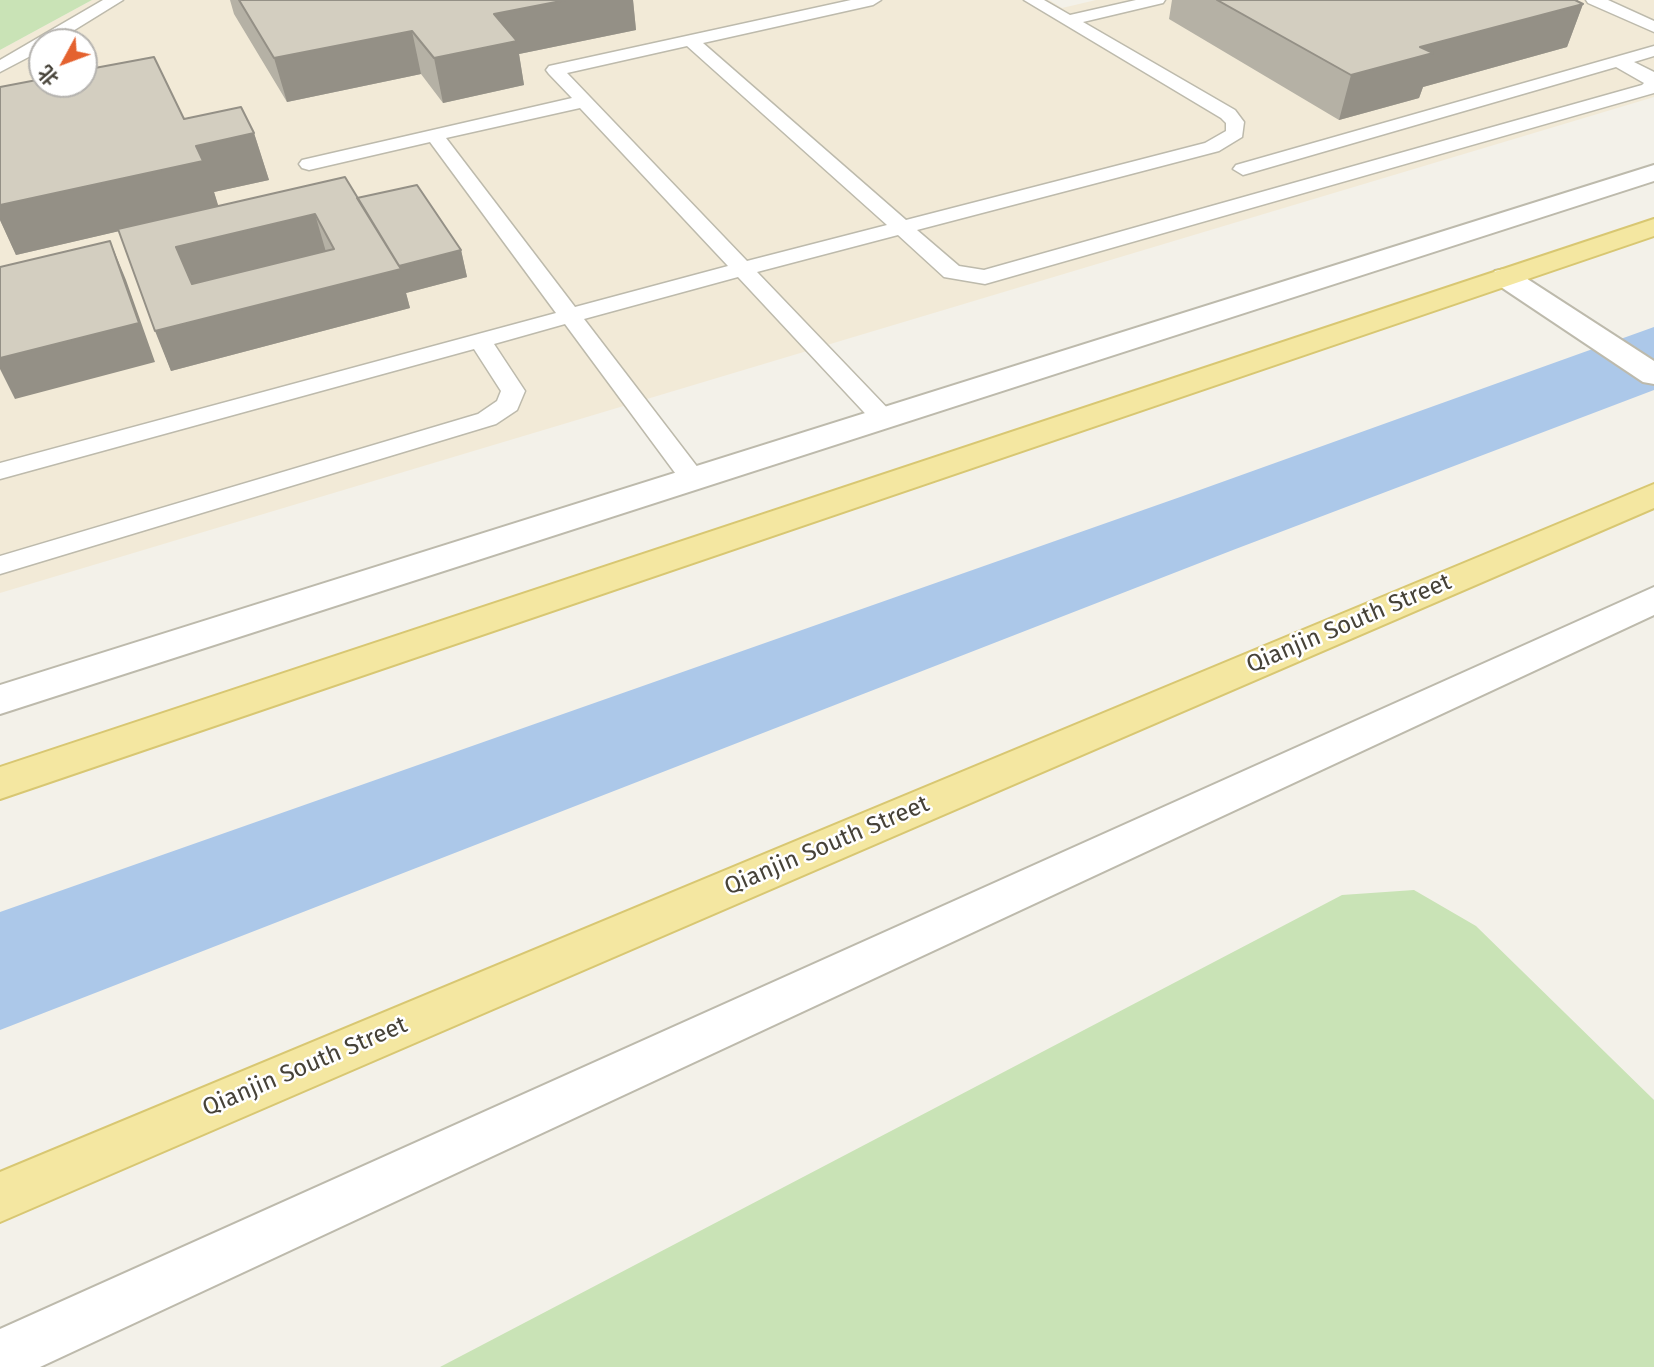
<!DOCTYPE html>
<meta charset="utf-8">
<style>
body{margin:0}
#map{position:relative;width:1654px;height:1367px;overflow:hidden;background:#f3f1e9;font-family:"Fira Sans","Noto Sans SC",sans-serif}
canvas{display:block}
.north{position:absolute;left:28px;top:28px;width:70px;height:70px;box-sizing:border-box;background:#fff;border:2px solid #b5b3af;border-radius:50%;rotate:229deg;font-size:19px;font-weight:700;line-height:28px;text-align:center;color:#464238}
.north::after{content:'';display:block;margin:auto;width:24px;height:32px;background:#e4622f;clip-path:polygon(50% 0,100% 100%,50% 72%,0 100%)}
</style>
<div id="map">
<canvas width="1654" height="1367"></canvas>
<div class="north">北</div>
</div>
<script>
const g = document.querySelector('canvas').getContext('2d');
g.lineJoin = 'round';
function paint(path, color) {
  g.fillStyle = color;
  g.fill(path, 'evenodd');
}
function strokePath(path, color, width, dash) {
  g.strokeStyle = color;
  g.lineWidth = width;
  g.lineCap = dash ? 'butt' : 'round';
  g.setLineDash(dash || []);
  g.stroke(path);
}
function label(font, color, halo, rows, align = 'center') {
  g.font = font + ' "Fira Sans",sans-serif';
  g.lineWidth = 5;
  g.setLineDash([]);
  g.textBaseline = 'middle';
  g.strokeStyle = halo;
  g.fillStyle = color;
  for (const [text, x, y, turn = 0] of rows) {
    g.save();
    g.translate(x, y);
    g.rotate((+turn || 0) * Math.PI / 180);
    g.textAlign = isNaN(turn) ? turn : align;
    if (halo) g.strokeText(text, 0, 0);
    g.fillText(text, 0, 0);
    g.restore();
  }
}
const commercial = new Path2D(`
 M92,0h957l13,8 34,-8h558v97l-1654,496v-543zM42,42h42v42h-42z`);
const green = new Path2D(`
 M0,0h92l-92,50z
 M1414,890l62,36 178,174v267h-1214l902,-472z`);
const water = new Path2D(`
 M1654,327v63l-421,160 -1233,480v-118l1183,-416z`);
const service = new Path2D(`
 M103,0h20l-68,42h-13v8l-42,22v-12z
 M851,0h30l-8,5 -170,38 203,177 299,-77 21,-12v-8l-5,-5 -197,-118h20l26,15 66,-15h29l-2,3 -80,19 152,88 9,12 -2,15 -23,14 -302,79 42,36 25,4 658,-185 2,-2 -28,-16 -366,106 -7,2 -10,-6 3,-4 418,-119v10l-20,6 20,10v21l-669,191 -41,-7 -46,-42 -141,37 136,142 3,5 -3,5 -9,2 -9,-2 -137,-147 -154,42 118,154 4,6 -4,6 -9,2 -9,-2 -119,-161 -71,20 31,47 -8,19 -21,14 -496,150v-18l478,-142 19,-13 4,-10 -27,-42 -474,130v-16l556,-150 -126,-171 -121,28 -7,-2 -3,-4 3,-4 270,-62 -23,-24 -3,-4 3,-4zM687,46l200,179 -140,36 -180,-188zM580,108l148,158 -153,41 -129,-169z
 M1586,0h22l46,21v11l-66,-29z`);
const minor = new Path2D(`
 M1654,165v16l-1654,533v-29z
 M1654,587v28l-1614,752h-40v-38z`);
const tertiary = new Path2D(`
 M1505,269l10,2 139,90v23l-11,-2 -148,-99 -4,-6 4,-6z`);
const primary = new Path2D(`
 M1654,219v17l-1654,563v-32z
 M1654,484v24l-1654,714v-50z`);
const wall = new Path2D(`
 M230,0h403l3,30 -117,24 5,31 -81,18 -22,-29 -134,28 -53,-88z
 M1172,0h406l-1,1 6,3 -16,43 -144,40 -4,11 -80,22 -170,-101z
 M0,87l184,32 70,14 15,47 -55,12 4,14 139,-8 104,52 6,27 -61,16 4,15 -239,63 -52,-140 -103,24 -16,-35z`);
const shadedWall = new Path2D(`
 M566,0h67l3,30 -117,24 5,31 -81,18 -9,-45 60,-44z
 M1565,0h13l-3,6 8,-2 -16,43 -144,40 -4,11 -80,22 12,-45 69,-28z
 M412,31l9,43 -134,28 -13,-44z
 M254,133l15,47 -55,12 5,16 -203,47 -16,-35v-15l196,-59z
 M315,214l11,38 -135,33 -15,-38z
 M110,241l16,39 29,82 -140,37 -15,-30v-11z
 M461,250l6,27 -61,16 4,15 -239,63 -16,-40z`);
const building = new Path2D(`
 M239,0h327l-72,14 23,27 -83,17 -22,-27 -138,27z
 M1217,0h358l8,4 -163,43 13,6 -82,22z
 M154,57l30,62 57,-12 13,26 -58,13 7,15 -203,44v-118l42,-8v5h42v-14z
 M345,177l56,92 -246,62 -37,-102zM315,214l19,35 -142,35 -16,-37z
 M417,185l44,65 -62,16 -42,-68z
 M110,241l29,82 -139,35v-91z`);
const streetNames = [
 ["Qianjin South Street",1349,624,-23],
 ["Qianjin South Street",827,846,-23],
 ["Qianjin South Street",305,1067,-23]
];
paint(commercial, '#f2ead7');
paint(green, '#c9e3b6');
paint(water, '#acc8e9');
strokePath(service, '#bdbaac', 3);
strokePath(minor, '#bdbaac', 4);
strokePath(tertiary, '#bdbaac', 4);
strokePath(primary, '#d8c772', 4);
paint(service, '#fff');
paint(minor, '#fff');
paint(tertiary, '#fff');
paint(primary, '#f4e7a1');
paint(wall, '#b5b1a5');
paint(shadedWall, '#949086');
paint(building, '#d3cec0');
strokePath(building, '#949086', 2);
label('24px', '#464238', '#fff', streetNames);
</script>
